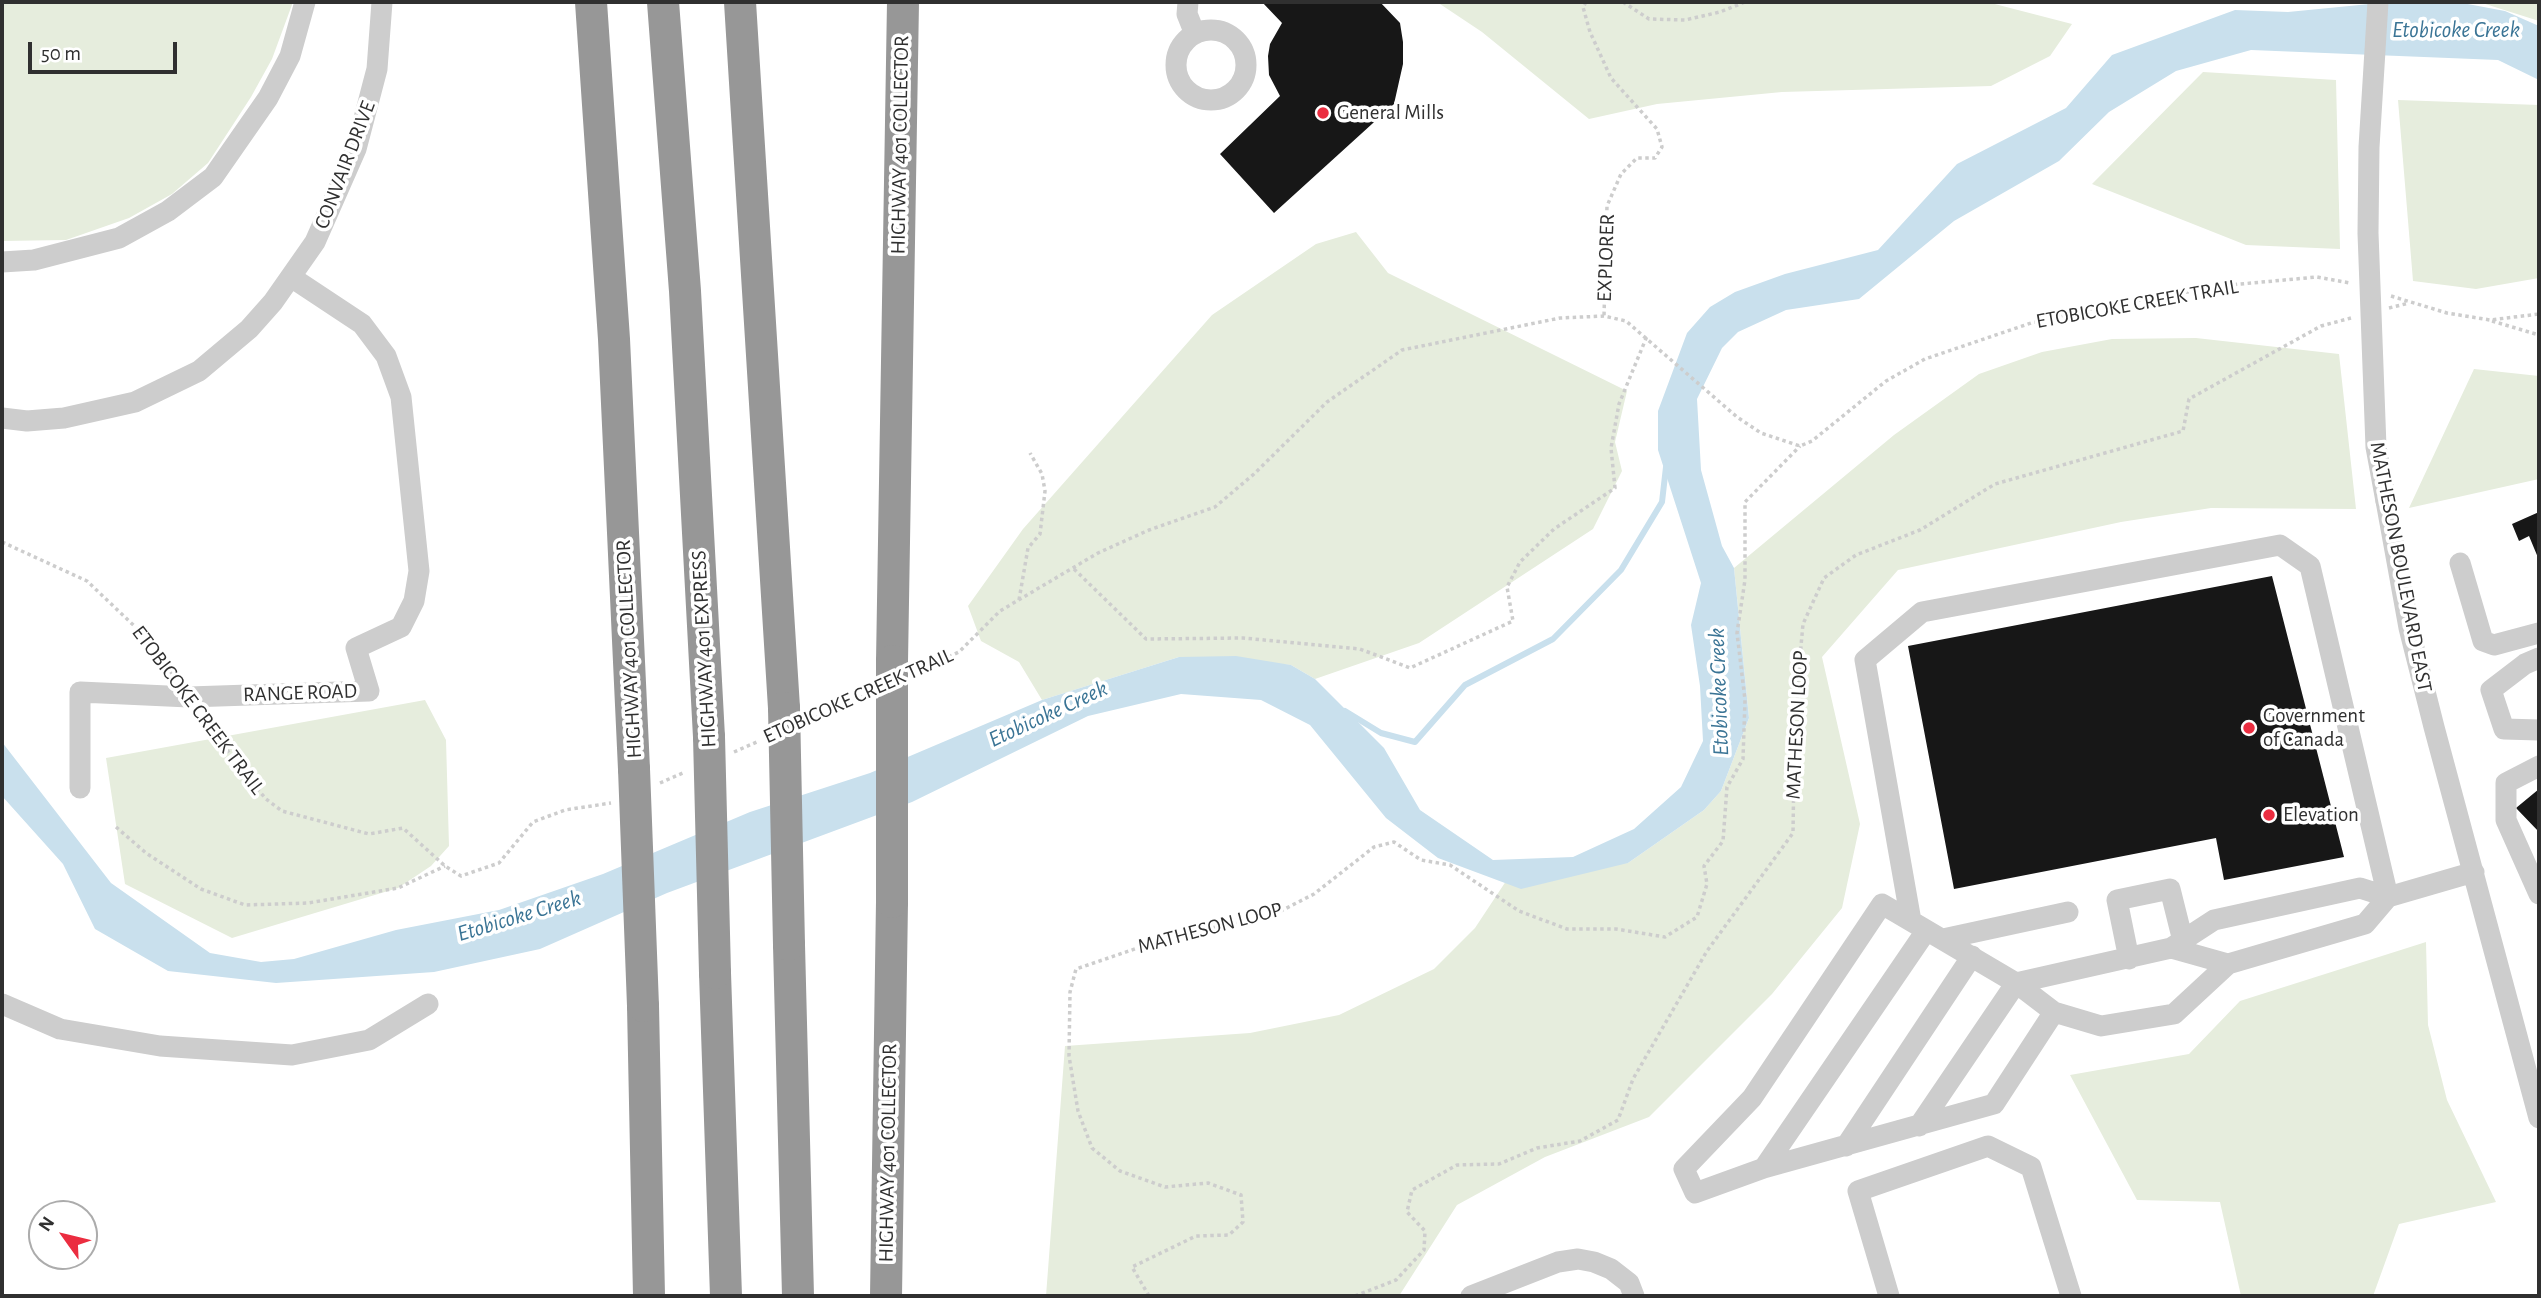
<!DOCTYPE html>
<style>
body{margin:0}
#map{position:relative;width:2541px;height:1298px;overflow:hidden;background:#fff;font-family:"Alegreya Sans",sans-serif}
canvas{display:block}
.frame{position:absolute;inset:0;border:4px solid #303030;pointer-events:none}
.north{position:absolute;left:28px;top:1200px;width:70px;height:70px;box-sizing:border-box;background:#fff;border:2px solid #acacac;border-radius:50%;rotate:304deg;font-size:19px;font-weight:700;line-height:28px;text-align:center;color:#303030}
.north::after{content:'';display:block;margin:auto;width:24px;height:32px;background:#eb2d40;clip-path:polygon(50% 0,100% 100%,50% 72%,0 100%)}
.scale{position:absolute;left:28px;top:42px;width:149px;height:32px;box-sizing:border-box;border:4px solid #303030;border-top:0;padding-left:9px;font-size:21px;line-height:24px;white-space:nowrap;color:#303030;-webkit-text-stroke:5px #fff;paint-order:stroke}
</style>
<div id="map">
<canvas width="2541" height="1298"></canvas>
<div class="frame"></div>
<div class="north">N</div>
<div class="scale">50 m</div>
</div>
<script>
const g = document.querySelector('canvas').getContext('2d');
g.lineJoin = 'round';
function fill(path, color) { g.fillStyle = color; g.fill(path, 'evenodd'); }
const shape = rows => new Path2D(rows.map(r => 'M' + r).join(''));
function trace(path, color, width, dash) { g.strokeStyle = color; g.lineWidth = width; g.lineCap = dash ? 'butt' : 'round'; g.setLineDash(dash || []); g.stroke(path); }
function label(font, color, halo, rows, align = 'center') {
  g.font = font + ' "Alegreya Sans",sans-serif'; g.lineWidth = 7; g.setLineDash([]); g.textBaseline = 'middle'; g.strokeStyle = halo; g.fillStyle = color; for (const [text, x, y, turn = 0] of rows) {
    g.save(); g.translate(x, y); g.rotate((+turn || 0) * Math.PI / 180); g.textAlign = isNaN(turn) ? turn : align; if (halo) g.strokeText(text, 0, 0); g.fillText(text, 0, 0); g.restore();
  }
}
fill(shape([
 [2,2,293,2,272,59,251,97,208,163,172,194,129,218,66,240,2,241],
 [1437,2,1987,2,2072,24,2050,56,1991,86,1782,92,1657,104,1589,119,1482,32],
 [2479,2,2539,2,2539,21],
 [2203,72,2336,80,2340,249,2246,245,2092,184],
 [2398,100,2539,105,2539,278,2476,289,2413,281],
 [1356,232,1388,273,1627,391,1615,442,1622,471,1593,529,1419,643,1315,679,1291,665,1179,657,1042,700,1019,662,981,641,968,606,1023,529,1212,315,1316,244],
 [2196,338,2339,354,2356,509,2211,508,2121,522,1898,570,1822,657,1860,824,1842,908,1772,994,1649,1117,1545,1157,1457,1205,1399,1296,1046,1296,1065,1046,1250,1033,1339,1015,1434,969,1475,928,1514,869,1628,863,1704,810,1721,791,1749,718,1734,568,1894,435,1979,374,2042,352,2112,339],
 [2474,369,2539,376,2539,479,2409,508],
 [425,700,446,740,449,846,431,866,398,888,232,938,125,884,106,758],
 [2426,942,2428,1025,2447,1100,2496,1202,2399,1224,2373,1296,2241,1296,2220,1202,2137,1200,2070,1075,2189,1054,2240,1001]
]), '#e6eddd');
fill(shape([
 [2390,2,2457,2,2505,11,2539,26,2539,80,2498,60,2251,50,2176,71,2109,112,2059,161,1954,221,1859,299,1786,310,1738,332,1722,348,1697,399,1701,470,1722,546,1734,568,1749,718,1721,791,1704,810,1628,863,1521,889,1438,858,1386,818,1310,725,1261,700,1181,694,1088,716,912,802,667,893,540,949,434,972,276,983,168,971,95,929,63,864,2,796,2,742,111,883,210,953,261,962,294,959,396,930,499,910,603,874,750,812,870,773,1042,700,1179,657,1236,656,1291,665,1315,679,1384,748,1420,810,1493,860,1573,857,1634,829,1681,787,1703,741,1700,686,1691,625,1701,583,1658,450,1658,411,1687,333,1710,307,1735,292,1785,274,1878,250,1957,164,2066,108,2112,55,2235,10,2288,12]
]), '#c9e0ed');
trace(shape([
 [1345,711,1381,733,1415,742,1465,685,1553,639,1621,570,1662,502,1666,467]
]), '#c9e0ed', 6);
fill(shape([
 [1262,2,1380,2,1400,23,1403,42,1403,64,1394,104,1274,213,1220,154,1280,96,1269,75,1268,56,1270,44,1282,23],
 [2539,512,2539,560,2529,536,2519,541,2512,524],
 [2272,576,2344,857,2224,880,2216,838,1954,889,1908,646],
 [2539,789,2539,832,2516,808]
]), '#171717');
trace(shape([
 [1586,2,1583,7,1590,32,1611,78,1657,129,1662,147,1655,158,1637,158,1621,174,1607,206,1604,316],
 [1623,2,1649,19,1685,20,1720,12,1745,2],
 [1902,2,1921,2],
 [2391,296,2447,313,2490,320,2539,314],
 [2389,308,2409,303],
 [2492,321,2539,335],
 [2,542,87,581,148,639,173,675],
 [1074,569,1146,639,1243,638,1360,649,1410,668,1513,621,1507,587,1520,562,1554,529,1615,488,1611,448,1619,404,1647,336],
 [1019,600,1028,548,1040,534,1045,491,1042,474,1030,453],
 [917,672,959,652,1000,611,1098,553,1149,530,1215,507,1254,474,1327,402,1402,350,1560,318,1604,316,1626,321,1737,417,1761,433,1800,446,1812,441,1886,381,1925,359,2031,323,2103,306,2230,285,2317,277,2350,283],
 [202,716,244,773,266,799,282,811,369,834,403,828,445,866,461,876,499,863,533,822,565,810,611,803],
 [809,721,869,694],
 [734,752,759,741],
 [660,783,685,772],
 [116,827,146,853,201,889,245,905,308,903,398,888,445,866],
 [1149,1296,1132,1267,1196,1236,1229,1235,1243,1222,1241,1195,1208,1183,1165,1187,1120,1171,1092,1148,1078,1111,1069,1056,1070,992,1076,969,1170,937,1275,914,1314,894,1374,847,1394,842,1421,860,1450,865,1519,911,1567,929,1616,929,1665,937,1697,917,1707,884,1704,866,1723,841,1727,787,1743,759,1745,700,1737,633,1745,580,1745,502,1800,446],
 [1355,1296,1396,1280,1424,1250,1425,1231,1407,1212,1412,1190,1457,1165,1499,1164,1537,1148,1580,1141,1618,1120,1633,1079,1707,951,1793,833,1794,768,1800,734,1797,690,1803,624,1824,578,1856,555,1920,530,1995,484,2183,431,2189,399,2321,326,2351,318]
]), '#cdcdcd', 3.5, [3.5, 3.5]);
trace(shape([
 [1188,2,1187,14,1195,34],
 '1176 65a35 35 0 1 1 70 0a35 35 0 1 1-70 0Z',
 [2,262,34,260,119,238,168,211,213,177,268,98,290,56,305,2],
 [2,418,27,421,64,418,135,402,199,371,249,329,273,302,315,242,356,149,377,69,382,2],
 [2386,501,2409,628,2434,727,2539,1118],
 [2460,563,2483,641,2494,645,2539,633],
 [2539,658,2525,664,2491,690,2504,729,2539,730],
 [2539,766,2506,783,2506,820,2539,894],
 [80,788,80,692,189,697,369,691,356,648,401,627,414,601,419,571,401,397,386,356,362,324,291,277],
 [1911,921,1865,660,1922,612,2280,545,2310,566,2388,897],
 [1943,939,2068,912],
 [2171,948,2228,964,2365,924,2388,897],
 [2129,959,2117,900,2170,889,2183,941],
 [2016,983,2054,1012,1994,1104,1764,1168,1695,1193,1684,1169,1752,1098,1882,904,2016,983,2171,948,2214,920,2360,888,2388,897,2474,872],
 [2,1004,60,1029,160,1046,292,1055,369,1040,428,1004],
 [2054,1012,2101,1026,2174,1014,2228,964],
 [1919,1126,2016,983],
 [1846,1146,1972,956],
 [1764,1168,1926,931],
 [1471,1296,1558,1262,1578,1259,1594,1262,1611,1269,1629,1283,1634,1296],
 [1889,1296,1858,1191,1988,1146,2031,1167,2071,1296]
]), '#cdcdcd', 21);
trace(shape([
 [591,2,614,339,634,769],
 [663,2,685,291,709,737],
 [740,2,784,708],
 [892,661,903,2],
 [789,945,798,1296],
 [715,973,726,1296],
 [643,1006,649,1296],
 [886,1296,892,902]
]), '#979797', 32);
trace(shape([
 [2378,2,2369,147,2368,233,2376,447,2386,501]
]), '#cdcdcd', 21);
trace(shape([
 [892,661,892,902],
 [784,708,789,945],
 [709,737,715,973],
 [634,769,643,1006]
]), '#979797', 32);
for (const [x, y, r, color] of [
 [1323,113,7,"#eb2d40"],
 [2249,728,7,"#eb2d40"],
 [2269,815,7,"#eb2d40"]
]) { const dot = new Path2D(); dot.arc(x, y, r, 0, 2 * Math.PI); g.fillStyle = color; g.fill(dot); trace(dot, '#fff', 2.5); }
label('21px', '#303030', '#fff', [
 ["General Mills",1337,113],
 ["Government",2263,716],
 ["of Canada",2263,740],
 ["Elevation",2283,815]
], 'left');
label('21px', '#303030', '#fff', [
 ["HIGHWAY 401 COLLECTOR",900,145,-89],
 ["CONVAIR DRIVE",345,165,-69],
 ["EXPLORER",1606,258,-88],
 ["ETOBICOKE CREEK TRAIL",2137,304,-10],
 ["MATHESON BOULEVARD EAST",2401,567,79],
 ["HIGHWAY 401 COLLECTOR",629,649,-93],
 ["HIGHWAY 401 EXPRESS",704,649,-93],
 ["RANGE ROAD",300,693,-2],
 ["ETOBICOKE CREEK TRAIL",858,696,-24],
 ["ETOBICOKE CREEK TRAIL",198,710,53],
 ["MATHESON LOOP",1797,725,-87],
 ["MATHESON LOOP",1210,928,-15],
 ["HIGHWAY 401 COLLECTOR",888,1153,-89]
]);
label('italic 23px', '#3a7495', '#fff', [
 ["Etobicoke Creek",2456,30],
 ["Etobicoke Creek",1719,692,-92],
 ["Etobicoke Creek",1048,714,-25],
 ["Etobicoke Creek",519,916,-17]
]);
</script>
